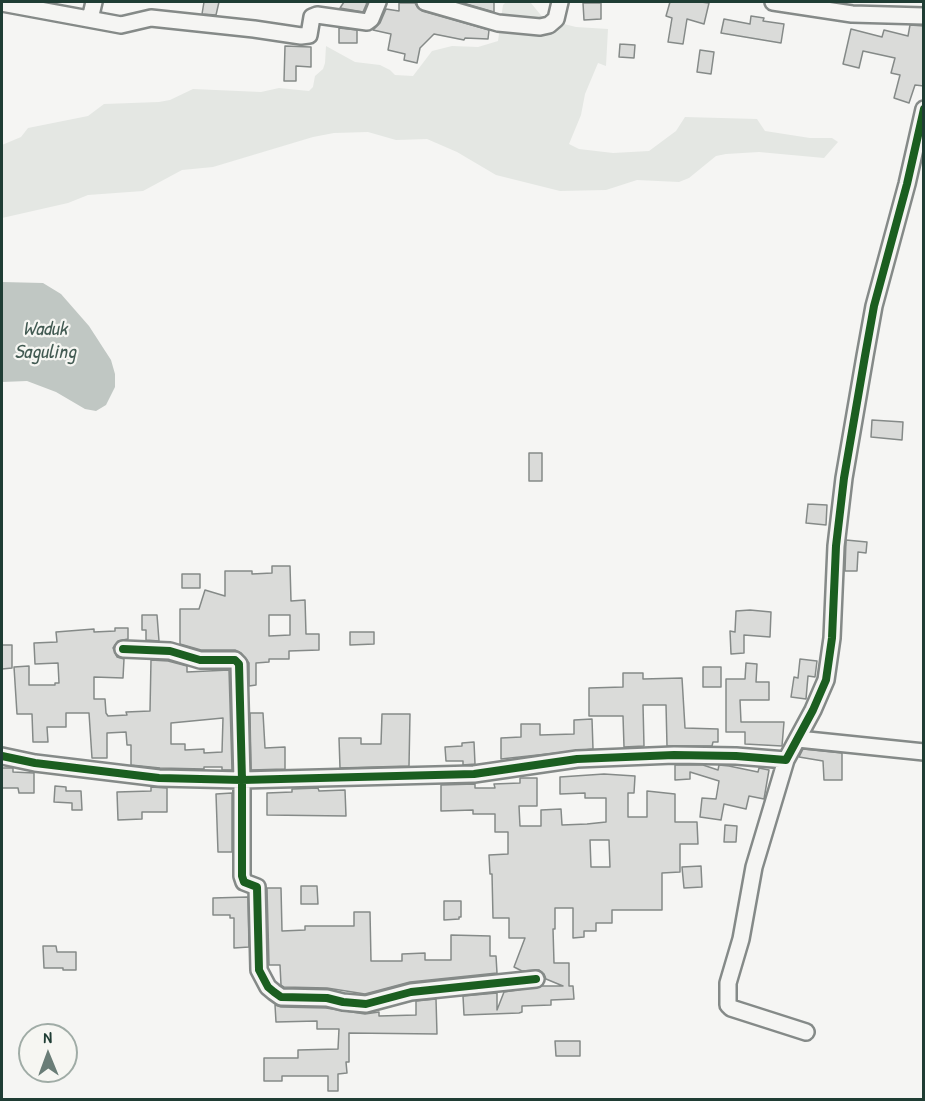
<!DOCTYPE html>
<style>
body{margin:0}
#map{position:relative;width:925px;height:1101px;overflow:hidden;background:#f5f5f3;font-family:"Patrick Hand",sans-serif}
canvas{display:block}
.frame{position:absolute;inset:0;border:3px solid #1f3d34;pointer-events:none}
.north{position:absolute;left:18px;top:1023px;width:60px;height:60px;box-sizing:border-box;background:#f6f6f2;border:2px solid #a0aca6;border-radius:50%;rotate:359deg;font-size:16px;font-weight:700;line-height:24px;text-align:center;color:#1f3d34}
.north::after{content:'';display:block;margin:auto;width:21px;height:27px;background:#6a7d77;clip-path:polygon(50% 0,100% 100%,50% 72%,0 100%)}
</style>
<div id="map">
<canvas width="925" height="1101"></canvas>
<div class="frame"></div>
<div class="north">N</div>
</div>
<script>
const g = document.querySelector('canvas').getContext('2d');
g.lineJoin = 'round';
function fill(path, color) { g.fillStyle = color; g.fill(path, 'evenodd'); }
const shape = rows => new Path2D(rows.map(r => 'M' + r).join(''));
function trace(path, color, width, dash) { g.strokeStyle = color; g.lineWidth = width; g.lineCap = dash ? 'butt' : 'round'; g.setLineDash(dash || []); g.stroke(path); }
function label(font, color, halo, rows, align = 'center') {
  g.font = font + ' "Patrick Hand",sans-serif'; g.lineWidth = 4.5; g.setLineDash([]); g.textBaseline = 'middle'; g.strokeStyle = halo; g.fillStyle = color; for (const [text, x, y, turn = 0] of rows) {
    g.save(); g.translate(x, y); g.rotate((+turn || 0) * Math.PI / 180); g.textAlign = isNaN(turn) ? turn : align; if (halo) g.strokeText(text, 0, 0); g.fillText(text, 0, 0); g.restore();
  }
}
fill(shape([
 [506,2,531,3,544,19,576,27,608,29,606,66,598,63,585,94,581,115,569,144,579,149,613,153,649,151,676,131,685,117,757,119,765,131,810,138,832,138,838,142,824,158,759,152,726,154,716,156,689,178,679,182,637,180,606,190,560,191,496,175,457,152,427,139,396,140,368,132,334,133,313,137,213,167,182,170,143,191,88,195,68,203,2,218,2,145,21,137,28,128,88,116,104,104,159,102,170,100,193,89,261,92,279,88,309,91,313,87,315,76,323,69,325,63,326,46,355,62,380,65,390,70,395,75,413,76,432,51,452,46,478,47,498,41,503,5]
]), '#e4e7e3');
fill(shape([
 [2,282,43,283,61,294,89,326,111,360,115,374,115,387,106,405,96,411,85,409,56,392,27,381,2,382]
]), '#c0c7c3');
const building = shape([
 [204,2,219,2,216,15,202,14,204,2],
 [344,2,367,2,366,5,363,12,340,8,344,2],
 [463,2,494,2,494,12,463,3,463,2],
 [670,2,701,2,709,3,704,24,687,19,683,44,668,42,672,18,666,16,670,2],
 [399,3,415,3,418,8,422,11,489,30,488,39,465,38,464,40,434,34,420,48,417,63,404,60,405,54,388,50,391,34,373,30,380,23,386,9,399,11,399,3],
 [583,3,601,3,601,19,584,20,583,3],
 [751,16,764,18,763,21,784,24,781,43,721,33,724,19,750,24,751,16],
 [910,25,924,26,924,86,915,85,909,103,894,98,900,75,891,73,895,58,863,51,859,68,843,64,851,29,882,37,884,30,908,36,910,25],
 [339,28,357,30,357,43,339,43,339,28],
 [620,44,635,45,634,58,619,57,620,44],
 [285,46,311,47,311,67,296,66,296,81,284,81,285,46],
 [700,50,714,52,711,74,697,72,700,50],
 [872,420,903,422,902,440,871,437,872,420],
 [529,453,542,453,542,481,529,481,529,453],
 [808,504,827,505,826,525,806,523,808,504],
 [846,540,867,542,866,553,858,552,857,571,845,571,846,540],
 [272,566,290,566,291,601,305,600,306,634,319,634,319,650,289,651,289,659,269,659,269,662,256,663,256,685,249,686,249,663,241,653,235,650,201,650,180,644,180,609,199,609,205,590,225,596,225,571,252,571,252,574,272,573,272,566],
 [269,615,290,615,290,635,269,636,269,615],
 [182,574,200,574,200,588,182,588,182,574],
 [750,610,771,612,770,637,744,635,744,653,731,654,730,631,735,632,736,611,750,610],
 [142,615,157,615,159,641,146,640,146,630,142,630,142,615],
 [115,628,128,628,128,639,118,641,113,648,117,657,124,659,123,678,94,677,94,699,105,699,106,713,108,716,127,715,126,712,150,711,151,660,168,661,187,666,187,672,229,670,232,770,222,770,222,767,204,767,204,769,160,768,131,765,131,745,127,745,126,732,107,733,107,758,92,758,89,713,66,713,66,727,47,727,48,742,33,742,32,714,17,714,14,667,29,666,29,685,55,685,55,683,59,683,58,663,35,664,34,643,57,642,56,632,94,629,94,632,115,631,115,628],
 [223,718,222,752,204,753,204,749,185,750,185,744,171,744,171,723,223,718],
 [350,632,374,632,374,644,350,645,350,632],
 [2,645,12,645,12,668,2,669,2,645],
 [800,659,817,661,815,677,808,676,806,699,791,697,794,677,798,678,800,659],
 [746,663,757,664,756,682,769,682,769,700,740,700,741,722,784,722,782,746,745,744,745,732,726,732,726,679,745,679,746,663],
 [703,667,721,667,721,687,703,687,703,667],
 [623,673,643,673,643,679,682,678,685,728,718,729,718,742,713,742,712,746,667,746,666,705,643,705,644,746,624,747,623,716,589,716,589,688,623,687,623,673],
 [250,713,263,713,265,748,285,747,285,769,251,770,250,713],
 [382,714,410,714,409,766,340,768,339,738,361,738,361,744,381,744,382,714],
 [592,719,593,749,501,759,501,738,521,737,521,724,540,724,540,735,574,734,574,720,592,719],
 [474,742,475,764,463,765,463,761,446,761,445,747,462,746,462,743,474,742],
 [803,749,842,753,842,780,824,780,823,761,799,757,803,749],
 [675,765,703,765,718,770,719,765,729,766,758,772,759,768,769,770,764,799,749,796,746,809,724,804,721,820,700,817,702,798,716,799,719,781,690,772,690,779,675,780,675,765],
 [2,768,13,768,13,772,34,773,34,793,19,793,18,788,2,788,2,768],
 [604,774,635,776,634,793,628,793,628,817,647,817,647,791,675,794,675,822,697,822,698,844,680,844,680,872,662,873,662,910,612,910,612,923,596,923,596,931,584,931,584,937,573,938,573,908,555,908,555,929,553,929,554,963,569,963,569,986,573,986,574,999,551,1000,551,1005,522,1006,522,1012,519,1013,464,1015,463,996,497,993,497,1010,504,992,542,986,563,986,546,979,544,974,539,970,522,971,514,967,525,938,509,938,509,918,493,918,492,874,490,874,489,855,508,854,508,832,495,832,495,814,473,814,473,810,441,811,441,785,475,784,475,788,495,788,494,784,520,783,520,778,537,778,537,806,519,806,520,826,541,826,541,810,561,809,562,825,587,824,606,822,606,798,585,798,585,793,560,794,560,777,604,774],
 [590,840,609,840,610,867,591,867,590,840],
 [55,786,66,787,66,791,81,791,82,810,72,810,72,803,54,802,55,786],
 [151,787,167,788,167,812,142,812,142,819,118,820,117,792,151,791,151,787],
 [318,788,319,791,345,790,346,816,267,815,267,793,292,792,292,789,318,788],
 [232,793,232,852,218,852,216,794,232,793],
 [725,825,737,826,736,842,724,842,725,825],
 [701,866,702,887,684,888,682,867,701,866],
 [301,886,317,886,318,904,301,904,301,886],
 [267,888,281,888,282,931,305,930,305,926,354,926,354,912,370,912,371,961,402,961,402,954,425,953,425,960,451,960,451,935,490,936,490,956,496,956,497,973,410,982,365,994,327,988,284,987,281,985,280,965,269,965,267,888],
 [248,897,249,947,234,948,234,918,230,918,230,915,213,915,213,898,248,897],
 [444,901,461,901,461,917,459,917,459,919,444,920,444,901],
 [43,946,56,946,57,952,76,952,76,970,63,970,63,968,44,968,43,946],
 [436,999,437,1034,349,1033,349,1062,346,1062,347,1073,338,1074,338,1091,328,1091,328,1076,282,1076,282,1081,264,1081,264,1058,298,1058,298,1050,338,1049,339,1029,317,1029,317,1021,276,1022,275,1005,281,1007,326,1008,365,1014,379,1012,379,1016,416,1015,416,1001,436,999],
 [555,1041,580,1041,580,1056,556,1056,555,1041]
]);
fill(building, '#dadbd9');
trace(building, '#858a88', 1.5);
const minor = shape([
 [425,2,498,23,540,27,549,25,556,19,560,2],
 [773,2,852,14,924,16],
 [2,3,121,25,151,18,254,29,301,36,309,35,312,17,317,15,367,22,371,19,378,2],
 [90,19,94,2],
 [123,649,170,651,200,660,235,660,239,664,242,780,242,876,244,882,257,887,259,970,268,987,274,992,281,997,327,998,343,1002,366,1004,411,992,536,979],
 [798,739,924,752],
 [2,756,35,763,159,778,242,780,474,774,577,759,674,755,736,756,786,760,813,710,826,680,832,638,836,546,844,478,865,356,874,306,907,184,924,109],
 [786,760,754,867,741,939,728,983,728,1005,731,1008,806,1032]
]);
trace(minor, '#858a88', 20);
trace(minor, '#f5f5f3', 15);
trace(shape([
 [123,649,170,651,200,660,235,660,239,664,242,780,242,876,244,882,257,887,259,970,268,987,274,992,281,997,327,998,343,1002,366,1004,411,992,536,979],
 [2,756,35,763,159,778,242,780,474,774,577,759,674,755,736,756,786,760,813,710,826,680,832,638,836,546,844,478,865,356,874,306,907,184,924,109]
]), '#1b5e20', 8);
label('italic 20px', '#425a52', '#f6f6f2', [
 ["Waduk",45,330],
 ["Saguling",45,353]
]);
</script>
